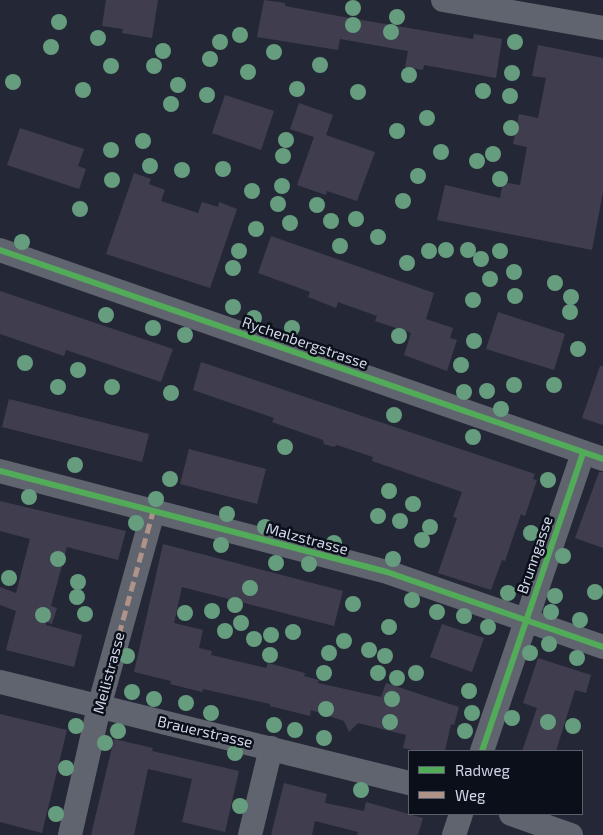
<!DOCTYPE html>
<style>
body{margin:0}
#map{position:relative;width:603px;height:835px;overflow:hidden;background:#242836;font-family:"Exo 2",sans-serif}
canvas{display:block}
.legend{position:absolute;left:408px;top:750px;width:175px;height:65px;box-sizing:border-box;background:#0b0f1a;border:1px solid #5a5f6c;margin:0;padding:6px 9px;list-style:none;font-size:15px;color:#d0d7e8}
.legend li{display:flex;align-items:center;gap:10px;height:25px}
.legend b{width:25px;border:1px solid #5a5f6c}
</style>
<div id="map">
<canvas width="603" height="835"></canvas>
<ul class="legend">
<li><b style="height:6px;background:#51ab58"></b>Radweg</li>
<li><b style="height:6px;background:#af9288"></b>Weg</li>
</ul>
</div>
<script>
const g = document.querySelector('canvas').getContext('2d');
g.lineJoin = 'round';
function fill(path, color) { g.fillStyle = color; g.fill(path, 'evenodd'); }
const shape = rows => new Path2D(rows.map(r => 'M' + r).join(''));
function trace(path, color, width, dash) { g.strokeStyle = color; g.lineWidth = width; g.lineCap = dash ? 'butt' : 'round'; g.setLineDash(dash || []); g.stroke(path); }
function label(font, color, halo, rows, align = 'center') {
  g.font = font + ' "Exo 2",sans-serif'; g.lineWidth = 5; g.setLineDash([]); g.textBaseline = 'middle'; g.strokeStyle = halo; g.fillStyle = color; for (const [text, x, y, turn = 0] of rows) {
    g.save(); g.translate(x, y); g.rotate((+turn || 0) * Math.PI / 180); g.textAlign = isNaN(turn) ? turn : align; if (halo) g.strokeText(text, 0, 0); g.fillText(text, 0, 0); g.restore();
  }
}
fill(shape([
 [106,0,158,0,152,38,122,33,123,29,102,26],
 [264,0,285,3,285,6,344,17,473,39,474,34,502,39,496,78,424,65,423,70,405,67,408,51,340,39,338,50,257,37],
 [538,45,603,58,603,192,592,250,437,220,445,185,500,198,503,182,520,185,527,147,513,144,519,114,538,118,546,78,532,76],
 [225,95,274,111,261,150,212,133],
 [299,103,333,115,326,135,375,152,357,201,327,191,326,195,297,185,314,137,290,129],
 [20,128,84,149,78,166,86,169,79,189,7,165],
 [134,173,151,179,149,184,165,190,161,201,198,213,202,202,218,207,219,202,237,209,210,288,106,254],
 [271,236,434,293,426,319,453,328,450,338,457,340,447,371,404,355,411,333,375,321,377,316,338,302,336,308,308,297,310,292,258,273],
 [0,291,173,349,161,382,66,350,64,356,0,334],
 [498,312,565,334,554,370,486,349],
 [201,362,535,474,533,479,537,480,525,516,521,514,505,561,502,560,491,590,438,573,457,518,453,517,462,492,372,461,373,457,337,445,334,447,324,444,323,440,272,422,274,418,193,390],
 [600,366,603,366,603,425,582,418],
 [9,399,149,434,142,462,2,427],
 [189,449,266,469,257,504,180,484],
 [599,472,603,472,603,548,575,538],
 [0,501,126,531,118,560,67,547,51,606,57,608,52,624,46,622,46,625,82,635,74,667,6,650,16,611,0,605,0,587,16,593,30,539,0,531],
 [163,544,343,591,334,626,182,587,174,623,203,630,199,648,212,651,211,655,266,668,268,663,305,673,304,676,319,680,318,683,381,697,386,683,459,707,454,725,451,724,445,751,418,751,403,748,406,735,358,723,349,732,344,721,311,710,310,716,270,706,270,704,203,689,202,692,170,684,171,681,134,672],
 [442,624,484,638,472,672,430,657],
 [538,658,591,675,586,693,575,690,556,751,522,751,537,708,523,703],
 [0,714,67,730,42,833,0,822],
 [114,739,153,748,152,751,239,771,225,832,182,822,192,779,148,769,134,835,91,835],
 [284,783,327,794,325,803,364,811,366,802,423,818,418,835,357,835,358,832,315,821,312,835,271,835]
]), '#403d4f');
trace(shape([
 [443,0,603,28],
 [0,250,603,459],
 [0,471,387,572,603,647],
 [0,682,409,783],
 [482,751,583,453],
 [511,814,571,835],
 [70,835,99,707,153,512],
 [250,835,271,748],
 [454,835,461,814]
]), '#60646f', 24);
trace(shape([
 [99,707,153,512]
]), '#af9288', 5, [10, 5]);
trace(shape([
 [0,250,603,459],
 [0,471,387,572,603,647],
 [482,751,583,453]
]), '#51ab58', 6);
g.fillStyle = '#669d7f';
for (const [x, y] of [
 [353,8],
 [397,17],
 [59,22],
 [353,25],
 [391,32],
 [240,35],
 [98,38],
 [220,42],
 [515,42],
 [51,47],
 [163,51],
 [274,52],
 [210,59],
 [320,65],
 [111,66],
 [154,66],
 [248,72],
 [512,73],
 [409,75],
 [13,82],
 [178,85],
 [297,89],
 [83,90],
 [483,91],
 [358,92],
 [207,95],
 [510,96],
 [171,104],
 [427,118],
 [511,128],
 [397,131],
 [286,140],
 [143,141],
 [111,150],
 [441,152],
 [493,154],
 [283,156],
 [477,161],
 [150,166],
 [223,169],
 [182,170],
 [418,176],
 [500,179],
 [112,180],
 [282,186],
 [252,191],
 [403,201],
 [278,204],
 [317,205],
 [80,209],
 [356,219],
 [331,221],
 [290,223],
 [256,229],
 [378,237],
 [22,242],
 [340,246],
 [446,250],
 [468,250],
 [239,251],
 [429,251],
 [500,251],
 [481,259],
 [407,263],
 [233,268],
 [514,272],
 [490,279],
 [555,283],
 [515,296],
 [571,297],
 [473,300],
 [233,307],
 [570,312],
 [106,315],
 [254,318],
 [153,328],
 [292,328],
 [185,335],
 [399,336],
 [474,341],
 [578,349],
 [25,363],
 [461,365],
 [78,370],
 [514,385],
 [554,385],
 [58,387],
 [112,387],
 [487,391],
 [464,392],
 [171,393],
 [501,409],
 [394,415],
 [473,437],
 [285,447],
 [75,465],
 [170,479],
 [548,480],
 [389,491],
 [29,497],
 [156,499],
 [413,504],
 [227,514],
 [378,516],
 [400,521],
 [136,523],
 [265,527],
 [430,527],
 [531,533],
 [422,540],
 [334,543],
 [221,545],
 [563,556],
 [58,559],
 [393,559],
 [276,563],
 [309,564],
 [9,578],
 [78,582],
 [250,588],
 [595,592],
 [508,593],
 [555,596],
 [77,597],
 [412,600],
 [353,604],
 [235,605],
 [212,611],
 [437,612],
 [551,612],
 [185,613],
 [85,614],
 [43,615],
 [464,616],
 [580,620],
 [241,623],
 [389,627],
 [488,627],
 [225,631],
 [293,632],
 [271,635],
 [254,639],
 [344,641],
 [549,644],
 [369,650],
 [329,653],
 [530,653],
 [270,655],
 [127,656],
 [385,656],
 [577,658],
 [324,673],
 [378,673],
 [416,673],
 [397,678],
 [469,691],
 [132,692],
 [154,699],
 [392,699],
 [186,703],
 [326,709],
 [211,713],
 [472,713],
 [512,718],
 [390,722],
 [548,722],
 [274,725],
 [76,726],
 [573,726],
 [295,730],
 [118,731],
 [465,731],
 [324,738],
 [105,743],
 [235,753],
 [66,768],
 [361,790],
 [240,806],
 [56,814]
]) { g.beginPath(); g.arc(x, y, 8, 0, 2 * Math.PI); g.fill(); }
label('15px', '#d0d7e8', '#0b0f1a', [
 ["Rychenbergstrasse",305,343,19],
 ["Malzstrasse",307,539,15],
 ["Brunngasse",535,555,-71],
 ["Meilistrasse",109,673,-75],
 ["Brauerstrasse",205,732,13]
]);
</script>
